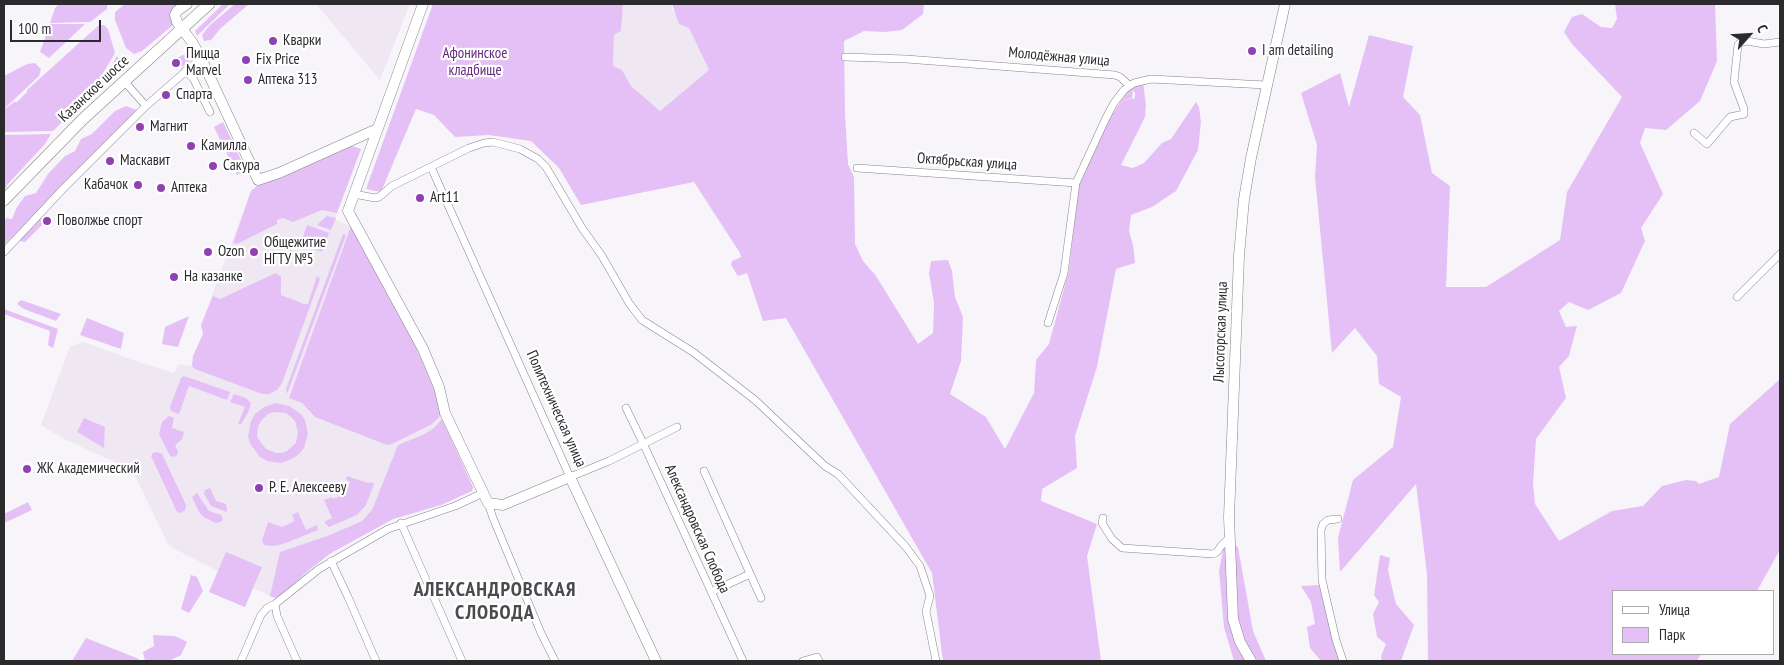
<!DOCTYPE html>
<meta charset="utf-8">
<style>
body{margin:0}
#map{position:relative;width:1784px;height:665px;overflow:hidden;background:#f8f5fa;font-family:"PT Sans Narrow",sans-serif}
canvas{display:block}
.frame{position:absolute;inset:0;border:5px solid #2b2a2c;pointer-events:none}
.legend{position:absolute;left:1612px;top:590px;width:162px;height:65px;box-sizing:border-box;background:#fff;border:1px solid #aaaaab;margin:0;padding:6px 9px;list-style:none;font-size:15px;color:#2b2a2c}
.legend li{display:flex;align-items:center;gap:10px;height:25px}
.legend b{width:25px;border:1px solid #aaaaab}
.north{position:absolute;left:1724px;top:10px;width:50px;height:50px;-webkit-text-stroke:4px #fff;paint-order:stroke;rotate:64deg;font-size:14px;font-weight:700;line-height:20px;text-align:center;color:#2b2a2c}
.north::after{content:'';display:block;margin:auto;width:18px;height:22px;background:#2b2a2c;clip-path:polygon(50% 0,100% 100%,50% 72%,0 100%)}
.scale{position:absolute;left:10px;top:20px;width:91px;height:22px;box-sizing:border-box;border:2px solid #2b2a2c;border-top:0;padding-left:6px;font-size:15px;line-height:18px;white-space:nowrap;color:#2b2a2c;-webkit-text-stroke:4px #fff;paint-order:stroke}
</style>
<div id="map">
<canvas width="1784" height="665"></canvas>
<div class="frame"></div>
<ul class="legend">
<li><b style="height:6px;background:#fff"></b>Улица</li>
<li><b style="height:14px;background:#e4c0f6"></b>Парк</li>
</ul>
<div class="north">С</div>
<div class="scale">100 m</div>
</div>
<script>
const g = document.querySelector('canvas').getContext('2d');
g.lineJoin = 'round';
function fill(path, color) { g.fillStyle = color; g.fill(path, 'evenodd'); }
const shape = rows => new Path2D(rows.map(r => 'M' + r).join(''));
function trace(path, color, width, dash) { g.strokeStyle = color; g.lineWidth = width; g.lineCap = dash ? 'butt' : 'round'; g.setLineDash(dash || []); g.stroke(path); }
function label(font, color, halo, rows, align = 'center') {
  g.font = font + ' "PT Sans Narrow",sans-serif'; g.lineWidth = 4.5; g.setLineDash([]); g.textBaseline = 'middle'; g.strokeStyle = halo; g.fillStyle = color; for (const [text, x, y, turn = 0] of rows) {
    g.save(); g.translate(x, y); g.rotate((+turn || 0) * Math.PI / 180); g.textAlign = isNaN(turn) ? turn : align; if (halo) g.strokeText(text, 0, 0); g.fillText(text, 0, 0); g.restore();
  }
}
fill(shape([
 [316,4,410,4,380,80],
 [623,4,672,4,672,9,689,28,709,70,660,111,631,86,622,70,613,66,614,35,621,31],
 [352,146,361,149,343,193,335,220,351,226,424,363,439,406,441,417,473,487,472,491,441,505,394,519,331,553,275,598,253,588,245,607,209,592,218,571,169,546,132,470,64,439,41,425,70,346,84,342,130,359,174,373,178,364,192,366,193,356,203,334,201,325,251,191,257,186,326,156]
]), '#efe8f3');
fill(shape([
 [59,4,107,4,107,9,90,22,50,23,55,8],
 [125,4,180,4,171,16,173,25,142,51,134,54,126,48,115,20,115,12],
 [223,4,230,4,197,36,195,31],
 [235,4,249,4,221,28,211,40,204,41,202,35,209,26],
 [433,4,623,4,621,31,614,35,613,66,622,70,631,86,660,111,709,70,689,28,679,24,672,4,924,4,923,14,902,30,885,32,864,31,844,41,845,113,848,164,854,177,855,244,863,261,876,276,918,344,933,333,934,303,929,273,931,261,948,260,952,271,955,297,963,317,961,361,950,394,986,417,1005,449,1034,393,1036,360,1049,344,1069,270,1079,183,1108,121,1121,101,1135,98,1135,93,1133,90,1132,98,1121,101,1132,86,1143,82,1146,105,1145,117,1121,165,1133,168,1144,163,1162,143,1171,139,1196,102,1199,107,1201,122,1198,150,1176,191,1152,207,1131,215,1129,231,1133,245,1135,263,1116,269,1097,367,1075,436,1077,468,1042,489,1041,501,1097,524,1087,556,1101,661,943,661,932,573,786,318,763,321,747,273,738,276,731,265,732,261,741,257,740,253,694,182,581,205,559,168,531,141,489,135,455,137,434,115,416,109,381,192,366,189],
 [1615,4,1715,4,1717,61,1700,101,1666,130,1645,128,1640,143,1663,194,1641,228,1645,241,1621,293,1588,310,1569,302,1559,311,1566,327,1577,326,1569,356,1559,367,1566,398,1536,439,1533,483,1535,504,1559,541,1612,511,1643,506,1662,486,1686,480,1696,481,1699,484,1719,477,1730,424,1780,379,1780,550,1757,591,1613,591,1613,654,1701,654,1697,661,1428,661,1427,574,1416,484,1340,572,1338,538,1353,480,1393,447,1401,397,1379,384,1377,356,1355,328,1332,353,1315,177,1317,145,1301,93,1340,73,1349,107,1369,35,1413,46,1403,97,1420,115,1432,173,1450,186,1446,287,1486,287,1560,240,1567,192,1622,97,1572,44,1564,32,1572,17,1582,14,1601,27,1612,28,1617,19],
 [50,24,85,24,49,58,40,52],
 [99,25,104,25,108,29,115,53,92,92,53,131,4,132,4,113,5,109,14,102,17,102,27,92,27,90],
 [185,54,189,55,191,58,189,62,184,66,176,67,173,64,173,60],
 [117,56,122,64,122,68,98,89],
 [35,63,41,69,39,76,4,109,4,76,27,64],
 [126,106,142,112,33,219,42,218,44,223,25,242,20,241,18,235,11,238,4,245,4,223,6,218,12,219,17,207,25,196,36,193,48,174,65,156,75,151,81,139,92,134,115,111],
 [223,122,246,170,237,175,214,127],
 [51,134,45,144,6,186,7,187,4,190,4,135],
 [352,146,361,149,337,213,322,210,293,222,283,218,277,220,277,224,237,244,233,243,251,191,257,186,345,147],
 [327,216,336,218,331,230,317,225],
 [307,225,329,233,322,252,314,249,316,241,303,237],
 [351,226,408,329,439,401,441,415,432,424,392,444,387,445,315,417,302,403,289,398],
 [343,234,346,235,287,394,286,389],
 [285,248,307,256,305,261,284,252],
 [276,273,281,277,281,295,304,304,308,304,317,276,320,279,282,383,277,390,269,394,262,394,195,369,192,366,193,356,203,334,201,325,213,296,220,299],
 [21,300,61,314,56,321,24,309,17,304],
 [4,309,58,329,53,348,48,345,50,331,4,314],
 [189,316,178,347,162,344,165,327],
 [87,318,124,333,121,349,80,335],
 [184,376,230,392,227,400,189,386,179,414,171,411,170,407,181,378],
 [234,394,246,398,251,403,248,413,241,424,238,424,245,407,230,402],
 [276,403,289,406,301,414,305,420,308,434,304,448,300,453,294,458,281,463,267,461,260,457,251,445,248,437,251,421,255,414,264,407],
 [274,412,286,413,291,417,295,421,298,432,296,443,287,451,282,453,276,453,266,449,257,437,258,427,261,421,268,414],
 [169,416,174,418,172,428,184,432,182,439,175,445,178,452,177,455,174,457,170,456,159,434,162,422],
 [84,418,105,427,104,448,77,432],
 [442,419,473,487,472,491,441,505,393,519,331,553,309,570,281,596,275,598,270,596,280,552,330,535,362,521,372,510,398,445,423,435,434,428],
 [157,452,162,454,186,505,185,510,180,513,177,512,151,456,153,453],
 [347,476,368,483,370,482,374,484,366,505,357,515,329,527,324,522,332,518,324,500,332,497,333,499,345,494,350,482,346,480],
 [210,488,216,501,226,504,227,512,211,506,204,494,205,490],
 [197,493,209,511,221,515,223,519,221,522,216,523,205,518,199,512,192,497],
 [28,502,32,510,4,523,4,514],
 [298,512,306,530,317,525,318,530,286,543,274,546,264,545,262,541,268,522,282,527,295,521,292,515],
 [1232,543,1238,547,1253,631,1266,661,1256,661,1244,641,1236,618],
 [1224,545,1227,548,1233,630,1248,661,1234,661,1224,627,1219,571],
 [226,552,262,567,245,607,209,592],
 [1380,555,1390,558,1388,570,1396,604,1414,625,1401,661,1382,661,1381,656,1386,644,1377,637,1373,614,1379,602,1374,595],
 [191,575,197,577,203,591,189,613,181,609],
 [1319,585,1335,644,1341,661,1321,661,1310,648,1307,627,1315,624,1311,602,1301,586],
 [153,635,175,636,187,642,181,655,169,661,145,661,143,652,154,646],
 [86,638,139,659,138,661,72,661]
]), '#e4c0f6');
const street = shape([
 [845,57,906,59,1115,75,1120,77,1129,85],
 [185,71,193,78,210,112],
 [124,81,146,106],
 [1694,133,1707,144,1730,117,1744,114,1744,109,1734,82,1738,45,1741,42,1747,41,1764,44,1780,42],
 [431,167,570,477,609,461,677,427],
 [857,168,1076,183],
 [354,194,375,198,379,197,392,186,469,148,484,143,493,142,520,149,538,159,546,167,582,228,602,256,629,303,642,320,693,352,755,400,825,466,838,474,906,547,920,566,930,596,926,611,936,661],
 [4,252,62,190,146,106,201,58],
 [1737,297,1780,254],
 [1048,323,1064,273,1076,183,1106,118,1114,103,1124,90,1134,83,1151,79,1266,85],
 [626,408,643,443,743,661],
 [704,471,761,598],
 [488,503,493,518,541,633,555,661],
 [1103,518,1102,523,1112,539,1122,548,1213,554,1217,552,1221,546,1229,538],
 [1338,519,1328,520,1323,524,1321,530,1322,580,1336,640,1343,661],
 [401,523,462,661],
 [331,561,348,597,376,661],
 [711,592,750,574],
 [275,604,277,616,297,661],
 [241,661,261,615,267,608,275,604,319,569,388,529,455,506,483,493],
 [803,661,817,657,819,661]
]);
const secondary = shape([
 [187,4,177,11,175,15,177,22,192,42,201,58,258,180,279,173,377,129],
 [423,4,348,211,423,349,439,387,445,413,488,503,503,505,570,477,656,661],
 [1251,661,1240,642,1233,619,1229,517,1239,256,1244,199,1251,158,1285,4]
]);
const primary = shape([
 [4,200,83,119,209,4]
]);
trace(street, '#858387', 8);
trace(secondary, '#858387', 11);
trace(primary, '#858387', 12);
trace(street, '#fff', 7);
trace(secondary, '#fff', 10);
trace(primary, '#fff', 11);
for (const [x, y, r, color] of [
 [273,41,5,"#8f41b1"],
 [1252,51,5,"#8f41b1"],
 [246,60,5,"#8f41b1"],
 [176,63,5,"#8f41b1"],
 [248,80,5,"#8f41b1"],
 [166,95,5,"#8f41b1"],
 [140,127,5,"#8f41b1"],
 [191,146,5,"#8f41b1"],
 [110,161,5,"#8f41b1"],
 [213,166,5,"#8f41b1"],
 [138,185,5,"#8f41b1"],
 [161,188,5,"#8f41b1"],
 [420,198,5,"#8f41b1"],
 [47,221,5,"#8f41b1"],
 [208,252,5,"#8f41b1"],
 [254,252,5,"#8f41b1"],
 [174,277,5,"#8f41b1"],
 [27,469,5,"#8f41b1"],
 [259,488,5,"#8f41b1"]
]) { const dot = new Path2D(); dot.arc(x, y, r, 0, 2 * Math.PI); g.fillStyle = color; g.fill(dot); trace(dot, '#fff', 2); }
label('15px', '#2b2a2c', '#fff', [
 ["Кварки",283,41],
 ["I am detailing",1262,51],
 ["Пицца",186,54],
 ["Marvel",186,71],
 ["Fix Price",256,60],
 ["Аптека 313",258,80],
 ["Спарта",176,95],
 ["Магнит",150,127],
 ["Камилла",201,146],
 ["Маскавит",120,161],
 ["Сакура",223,166],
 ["Кабачок",128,185,"right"],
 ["Аптека",171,188],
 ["Art11",430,198],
 ["Поволжье спорт",57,221],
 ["Общежитие",264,243],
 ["НГТУ №5",264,260],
 ["Ozon",218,252],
 ["На казанке",184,277],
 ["ЖК Академический",37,469],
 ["Р. Е. Алексееву",269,488]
], 'left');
label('15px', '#652a7f', '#fff', [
 ["Афонинское",475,54],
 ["кладбище",475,71]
]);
label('15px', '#2b2a2c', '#fff', [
 ["Молодёжная улица",1059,57,5],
 ["Казанское шоссе",94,89,-43],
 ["Октябрьская улица",967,162,4],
 ["Лысогорская улица",1221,332,-88],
 ["Политехническая улица",556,409,66],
 ["Александровская Слобода",697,529,66]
]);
g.letterSpacing = '1px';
label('bold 20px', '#4c4a4d', '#fff', [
 ["АЛЕКСАНДРОВСКАЯ",495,590],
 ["СЛОБОДА",495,613]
]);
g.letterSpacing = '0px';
</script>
